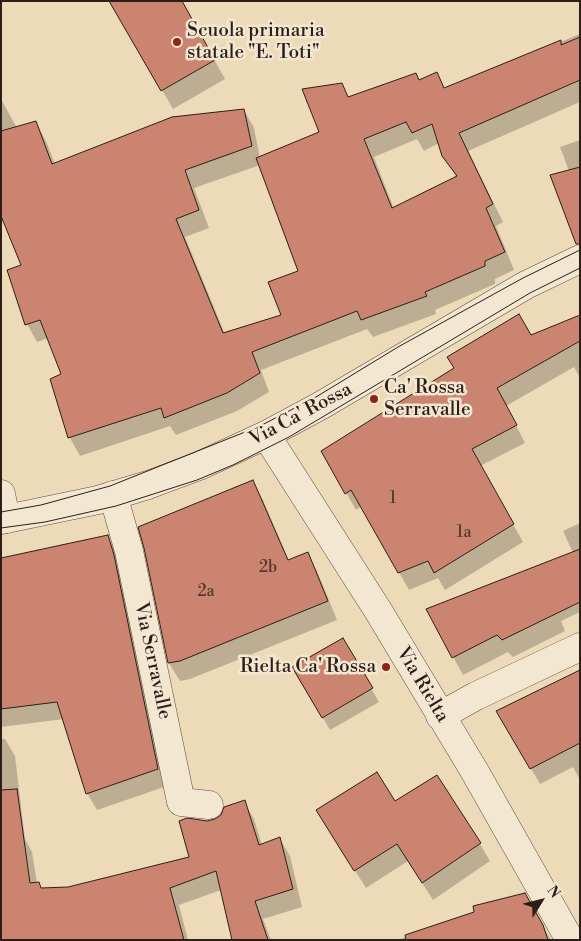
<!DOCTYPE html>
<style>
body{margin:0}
#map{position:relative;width:581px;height:941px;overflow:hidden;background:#eddab8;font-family:"Libre Bodoni",serif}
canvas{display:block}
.frame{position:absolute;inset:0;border:2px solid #2d1e19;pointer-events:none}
.north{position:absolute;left:516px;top:876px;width:50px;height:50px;-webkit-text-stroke:4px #f3e7d1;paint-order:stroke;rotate:54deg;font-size:14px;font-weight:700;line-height:20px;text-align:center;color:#2d1e19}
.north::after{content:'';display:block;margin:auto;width:18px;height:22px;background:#2d1e19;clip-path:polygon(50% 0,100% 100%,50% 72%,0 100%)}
</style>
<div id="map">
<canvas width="581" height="941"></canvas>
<div class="frame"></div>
<div class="north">N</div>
</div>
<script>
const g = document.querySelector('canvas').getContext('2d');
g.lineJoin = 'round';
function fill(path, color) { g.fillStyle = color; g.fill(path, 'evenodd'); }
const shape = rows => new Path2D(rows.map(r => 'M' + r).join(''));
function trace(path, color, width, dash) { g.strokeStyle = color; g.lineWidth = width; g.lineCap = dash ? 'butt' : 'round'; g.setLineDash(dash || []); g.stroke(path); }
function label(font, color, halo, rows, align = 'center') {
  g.font = font + ' "Libre Bodoni",serif'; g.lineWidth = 5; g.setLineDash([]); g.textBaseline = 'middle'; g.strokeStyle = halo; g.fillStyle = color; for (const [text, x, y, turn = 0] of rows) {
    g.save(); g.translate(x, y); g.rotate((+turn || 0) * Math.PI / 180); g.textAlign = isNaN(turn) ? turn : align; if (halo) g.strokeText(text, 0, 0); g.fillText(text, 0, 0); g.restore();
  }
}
fill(shape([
 [111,1,181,1,225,79,173,109],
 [580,34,580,102,468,151,503,222,496,226,514,270,495,279,495,284,435,310,436,314,373,337,367,329,261,370,269,392,237,411,176,435,170,426,80,456,70,438,52,379,63,375,48,338,37,342,27,324,8,270,23,266,1,212,1,99,17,128,36,123,46,141,55,164,244,110,254,128,260,158,321,133,341,84,349,98,420,81,436,74,445,89],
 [417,139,424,151,439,143,443,155,457,178,394,209,374,157],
 [260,165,300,271,282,315,225,334,185,237,209,228,194,188],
 [580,140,580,227,569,171,560,147],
 [580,316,580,378,574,367,506,406,525,443,480,466,523,542,445,590,438,578,409,590,362,506,356,510,323,452,531,336],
 [253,482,263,500,289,561,307,553,317,571,337,620,190,679,180,681,169,663,146,547],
 [580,523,580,612,561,621,565,631,513,657,508,652,463,675,428,610,573,553,563,531],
 [107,536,117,553,167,786,97,810,87,793,64,719,1,727,1,559],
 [343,640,379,702,330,730,294,668],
 [580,671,580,780,573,767,540,784,498,712],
 [1,739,5,739,15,756,25,839,32,852,37,883,38,883,42,889,68,888,190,858,207,822,215,821,244,802,254,819,262,845,280,839,290,856,302,907,263,919,271,940,234,940,221,890,179,905,188,940,1,940],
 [394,803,480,844,490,861,433,900,408,861,366,888,328,828],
 [525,894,551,940,397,940,476,913]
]), '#0003');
const building = shape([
 [109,1,182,1,215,60,161,91,109,1],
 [580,37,580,80,459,133,493,204,486,208,505,252,485,261,485,266,425,292,427,296,361,320,357,311,252,352,260,373,227,393,164,418,161,408,68,438,50,379,61,374,40,320,25,325,7,270,21,265,1,216,1,131,36,121,52,164,172,117,244,109,252,146,185,170,199,210,176,219,223,333,281,315,268,282,298,271,256,158,319,132,302,89,342,83,348,97,416,73,419,80,437,72,444,88,561,40,561,45,580,37],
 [406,122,412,133,432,124,442,156,457,176,392,208,364,139,406,122],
 [580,167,580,244,576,244,550,175,580,167],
 [519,314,531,335,580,315,580,341,497,388,517,425,472,449,514,524,434,573,428,561,398,573,351,490,345,494,321,451,454,368,447,357,519,314],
 [253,480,288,560,308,552,328,601,180,661,168,663,144,548,138,527,253,480],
 [108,535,114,555,158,769,86,794,57,702,1,709,1,558,108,535],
 [580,549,580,602,502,640,497,635,452,658,426,609,580,549],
 [343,638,373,688,322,718,292,667,343,638],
 [580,670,580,743,530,769,496,711,580,670],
 [377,772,395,801,437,775,481,843,422,883,397,844,354,871,316,810,377,772],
 [17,789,30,883,39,882,41,888,68,887,189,857,179,821,187,818,207,821,215,819,221,815,224,807,245,800,259,845,280,837,293,889,255,901,268,940,232,940,216,871,170,888,184,940,1,940,1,790,17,789],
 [525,893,543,925,548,940,406,940,405,935,474,912,473,906,525,893]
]);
fill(building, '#cb8470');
trace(building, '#2d1e19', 1);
const minor = shape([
 [266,435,379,612,475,772,570,940],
 [1,494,6,519],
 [113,495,129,551,181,802,209,805],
 [440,716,476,696,580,647]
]);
const tertiary = shape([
 [1,520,98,500,148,485,199,466,266,435,320,406,526,285,580,259]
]);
trace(minor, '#5d4d41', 29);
trace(tertiary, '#5d4d41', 29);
trace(minor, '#f3e7d1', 28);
trace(tertiary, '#f3e7d1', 28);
trace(shape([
 [1,512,41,505,110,486,260,426,316,397,398,347,523,278,580,250],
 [1,528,45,522,116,506,197,480,233,465,289,437,530,293,580,268]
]), '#2d1e19', 1);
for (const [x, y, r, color] of [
 [177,42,5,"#8f2418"],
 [374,399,5,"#8f2418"],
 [386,667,5,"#8f2418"]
]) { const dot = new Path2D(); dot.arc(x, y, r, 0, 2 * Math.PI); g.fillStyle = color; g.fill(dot); trace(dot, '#f3e7d1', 2); }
label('16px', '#54382f', null, [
 ["1",393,499],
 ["1a",464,533],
 ["2b",268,568],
 ["2a",206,592]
]);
label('19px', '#2d1e19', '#f3e7d1', [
 ["Scuola primaria",187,31],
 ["statale \"E. Toti\"",187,53],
 ["Ca' Rossa",384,388],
 ["Serravalle",384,410],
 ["Rielta Ca' Rossa",376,667,"right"]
], 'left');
label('19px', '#2d1e19', '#f3e7d1', [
 ["Via Ca' Rossa",301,415,-28],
 ["Via Serravalle",152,661,78],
 ["Via Rielta",422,685,59]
]);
</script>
